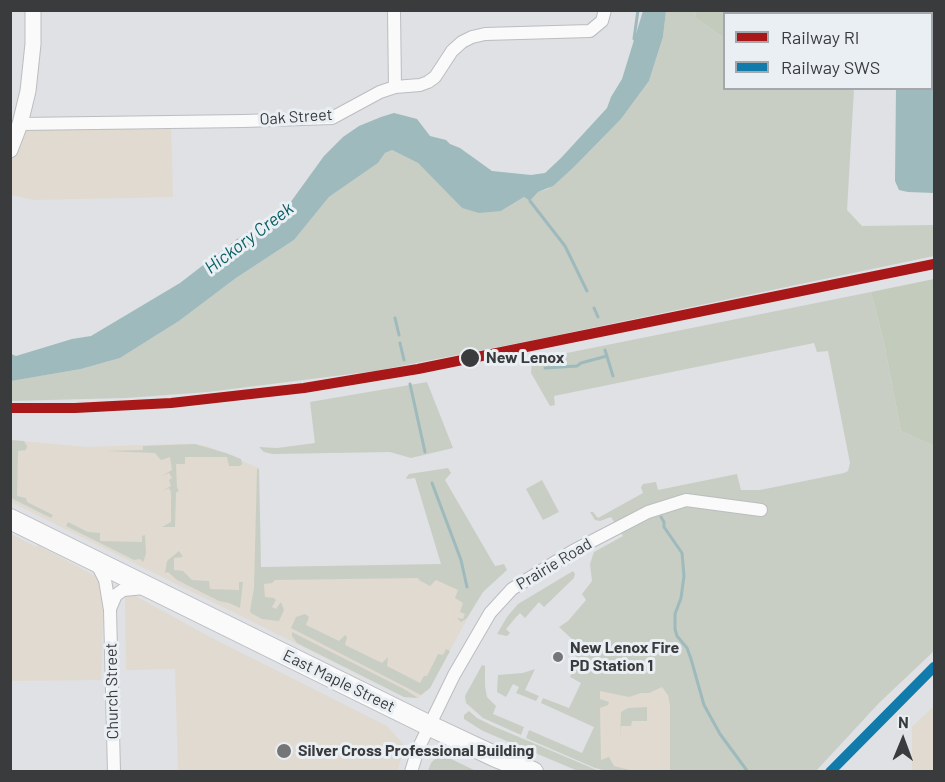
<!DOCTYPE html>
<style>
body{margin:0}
#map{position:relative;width:945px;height:782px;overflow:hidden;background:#dfe1e4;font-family:Barlow,sans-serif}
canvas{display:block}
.frame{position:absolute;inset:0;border:12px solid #3a3b3d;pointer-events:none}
.legend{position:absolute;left:723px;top:12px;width:210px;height:78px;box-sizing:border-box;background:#eaeff4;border:2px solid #a4a7ab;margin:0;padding:8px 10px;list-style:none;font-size:18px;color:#3a3b3d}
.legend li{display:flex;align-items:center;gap:12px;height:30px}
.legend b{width:30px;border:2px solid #a4a7ab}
.north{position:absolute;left:873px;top:710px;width:60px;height:60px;-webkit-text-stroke:4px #eaeff4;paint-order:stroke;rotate:1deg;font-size:16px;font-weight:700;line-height:24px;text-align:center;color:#3a3b3d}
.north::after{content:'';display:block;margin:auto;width:21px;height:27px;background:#3a3b3d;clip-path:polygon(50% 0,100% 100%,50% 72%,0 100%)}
</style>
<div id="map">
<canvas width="945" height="782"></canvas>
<div class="frame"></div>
<ul class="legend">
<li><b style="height:8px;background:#a81818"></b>Railway RI</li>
<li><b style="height:8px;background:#117bac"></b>Railway SWS</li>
</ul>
<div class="north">N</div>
</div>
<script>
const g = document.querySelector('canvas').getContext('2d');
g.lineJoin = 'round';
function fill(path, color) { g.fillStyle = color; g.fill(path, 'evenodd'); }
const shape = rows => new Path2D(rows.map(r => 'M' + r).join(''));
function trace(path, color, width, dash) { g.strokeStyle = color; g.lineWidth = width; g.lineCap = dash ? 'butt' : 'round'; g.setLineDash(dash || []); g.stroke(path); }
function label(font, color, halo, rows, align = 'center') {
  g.font = font + ' Barlow,sans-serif'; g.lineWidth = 6; g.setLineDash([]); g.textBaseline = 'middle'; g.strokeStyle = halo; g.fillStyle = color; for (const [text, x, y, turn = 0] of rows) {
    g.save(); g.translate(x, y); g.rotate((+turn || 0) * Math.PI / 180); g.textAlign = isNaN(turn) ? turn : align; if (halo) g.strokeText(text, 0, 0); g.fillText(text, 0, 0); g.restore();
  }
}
fill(shape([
 [171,123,173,197,34,200,11,195,10,154,21,125],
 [11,440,86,447,179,444,207,446,259,468,260,567,262,580,436,577,460,589,475,604,430,688,418,698,404,697,11,502],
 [11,534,36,547,38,545,99,578,104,588,101,680,11,681],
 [132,594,210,637,387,726,404,745,398,771,178,771,175,669,126,670,125,597,126,595],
 [673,683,674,771,608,772,598,769,597,685],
 [934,706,934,771,912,771,912,727]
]), '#e1dad1');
fill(shape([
 [666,11,695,11,696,18,724,38,724,88,854,89,847,210,862,226,934,225,934,256,529,341,375,371,208,392,126,398,11,401,10,381,81,369,120,358,179,321,236,278,294,240,329,197,378,163,385,153,392,150,418,163,462,208,501,211,524,197,530,201,538,192,548,189,574,167,621,119,649,81,663,37],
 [871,292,884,343,901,431,934,446,934,651,879,703,816,771,670,771,670,705,668,695,662,687,649,693,641,693,629,697,600,691,600,699,609,702,608,705,600,708,601,760,609,757,614,766,634,771,608,771,595,768,526,738,529,730,582,753,594,727,541,703,543,698,569,708,581,683,570,677,577,662,572,639,559,627,568,621,586,600,582,594,592,581,590,564,594,552,623,536,611,517,600,521,595,520,590,512,593,512,598,518,643,493,641,487,643,484,656,482,658,490,737,474,741,490,760,490,844,473,848,471,850,463,828,351,817,352,814,343,554,396,555,405,550,406,531,373,532,360],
 [427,382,453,448,411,458,390,452,272,454,264,452,259,447,277,448,315,443,310,402],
 [10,440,24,441,27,446,26,450,18,451,17,496,26,498,27,502,53,515,51,518,11,498],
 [195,444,226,453,241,459,242,464,240,466,229,466,227,457,185,457,185,464,176,464,177,488,179,490,176,493,175,527,162,527,171,522,171,492,169,488,162,491,171,486,169,480,172,478,169,473,162,476,172,470,170,457,161,460,155,453,106,451,143,450,143,446],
 [259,468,261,567,441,564,415,478,407,479,406,478,409,474,448,468,451,473,445,480,495,566,504,564,507,570,483,592,467,618,461,622,457,618,463,619,465,614,460,612,463,603,455,598,458,590,436,580,430,586,419,580,418,578,275,580,272,583,264,584,265,597,274,598,276,600,272,607,276,609,281,602,284,610,279,621,262,619,251,613,250,611,254,588,257,470],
 [542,480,559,512,543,520,526,489],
 [68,522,88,532,100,533,100,541,142,542,142,536,145,535,146,553,144,560,143,562,140,559,134,560,66,526],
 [179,551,183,557,174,558,174,570,183,571,192,580,209,581,210,589,239,590,239,582,243,582,240,608,229,603,219,601,177,580,168,572,165,573,167,561],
 [573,571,575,574,574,578,544,607,539,602,525,618,520,613,517,616,506,629,510,633,507,636,497,634,507,617,518,604],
 [305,614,309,617,306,625,339,641,345,635,347,637,345,645,382,663,388,657,387,666,420,683,424,676,427,676,438,654,443,655,446,649,450,651,430,688,421,695,291,628,296,617],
 [292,632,404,689,418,698,404,697,297,643,292,636],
 [482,665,485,666,485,686,487,697,496,706,493,714,524,727,521,735,483,718,466,703,465,696],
 [535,669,525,690,539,696,536,701,516,693,519,687,513,684,506,697,497,692,498,675,523,673],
 [647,707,647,721,632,721,631,726,621,726,620,742,621,712,628,708],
 [469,711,477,718,493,726,599,771,578,771,483,731,464,719,464,715],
 [437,757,449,758,476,771,428,771,431,763]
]), '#c8cec4');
fill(shape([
 [695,11,856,10,856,14,724,14,724,38,696,18],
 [934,279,934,446,901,431,884,343,871,292]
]), '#c3cbbc');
fill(shape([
 [643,11,666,11,663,37,649,81,621,119,574,167,553,186,538,192,530,201,524,197,501,211,479,213,462,208,418,163,392,150,385,153,378,163,329,197,294,240,236,278,179,321,120,358,81,369,11,381,11,354,16,356,72,339,91,336,180,283,237,239,272,217,290,203,324,156,343,137,359,126,381,117,394,113,417,119,430,136,446,140,450,144,460,148,492,171,531,175,545,173,561,158,607,108,611,97,622,79],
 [932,42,934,42,934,193,908,192,899,190,895,181,896,89,932,88]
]), '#9ebabc');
trace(shape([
 [634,39,638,10],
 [530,201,565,246,587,291],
 [594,308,598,317],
 [395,318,399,335],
 [400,343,404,360],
 [605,350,613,376],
 [545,368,577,366,581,363,607,356],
 [410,384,425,452],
 [432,483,461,560,467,587],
 [661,517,664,522,664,527,682,553,684,576,681,598,675,614,675,629,677,636,687,648,691,659,704,705,720,734,748,772]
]), '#9ebabc', 3);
const minor = shape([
 [394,10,395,87],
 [20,124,244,121,332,118,380,92,395,87,420,85,428,82,435,77,452,51,462,42,472,37,485,34,590,31,602,21,605,10],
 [96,562,105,580,110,610,114,772],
 [110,609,116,595,123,590,145,588],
 [411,772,418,749,454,675,490,613,512,589,573,551,648,512,686,500,761,510]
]);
const tertiary = shape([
 [10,150,20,124,28,91,33,44,33,10]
]);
const primary = shape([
 [10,519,430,726,496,757,533,772]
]);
trace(minor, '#bbbdbf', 14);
trace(tertiary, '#bbbdbf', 17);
trace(primary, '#bbbdbf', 22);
trace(minor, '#fafafb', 12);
trace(tertiary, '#fafafb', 15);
trace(primary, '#fafafb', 20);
trace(shape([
 [10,408,75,408,171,403,304,388,418,369,934,264]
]), '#a81818', 10);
trace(shape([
 [830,772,934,667]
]), '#117bac', 10);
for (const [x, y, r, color] of [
 [470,358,10,"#3a3b3d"],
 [558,657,6,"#747577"],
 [284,751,8,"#747577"]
]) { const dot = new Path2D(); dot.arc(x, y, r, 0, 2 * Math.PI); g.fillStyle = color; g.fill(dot); trace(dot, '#eaeff4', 2); }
label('16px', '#3a3b3d', '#eaeff4', [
 ["Oak Street",296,117,-4],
 ["Prairie Road",554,564,-31],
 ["East Maple Street",339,681,26],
 ["Church Street",112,691,-91]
]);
label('bold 16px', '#3a3b3d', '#eaeff4', [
 ["New Lenox",486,358]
], 'left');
label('bold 16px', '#3a3b3d', '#eaeff4', [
 ["New Lenox Fire",570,648],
 ["PD Station 1",570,666],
 ["Silver Cross Professional Building",298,751]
], 'left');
label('italic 18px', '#075e62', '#eaeff4', [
 ["Hickory Creek",249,238,-37]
]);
</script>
